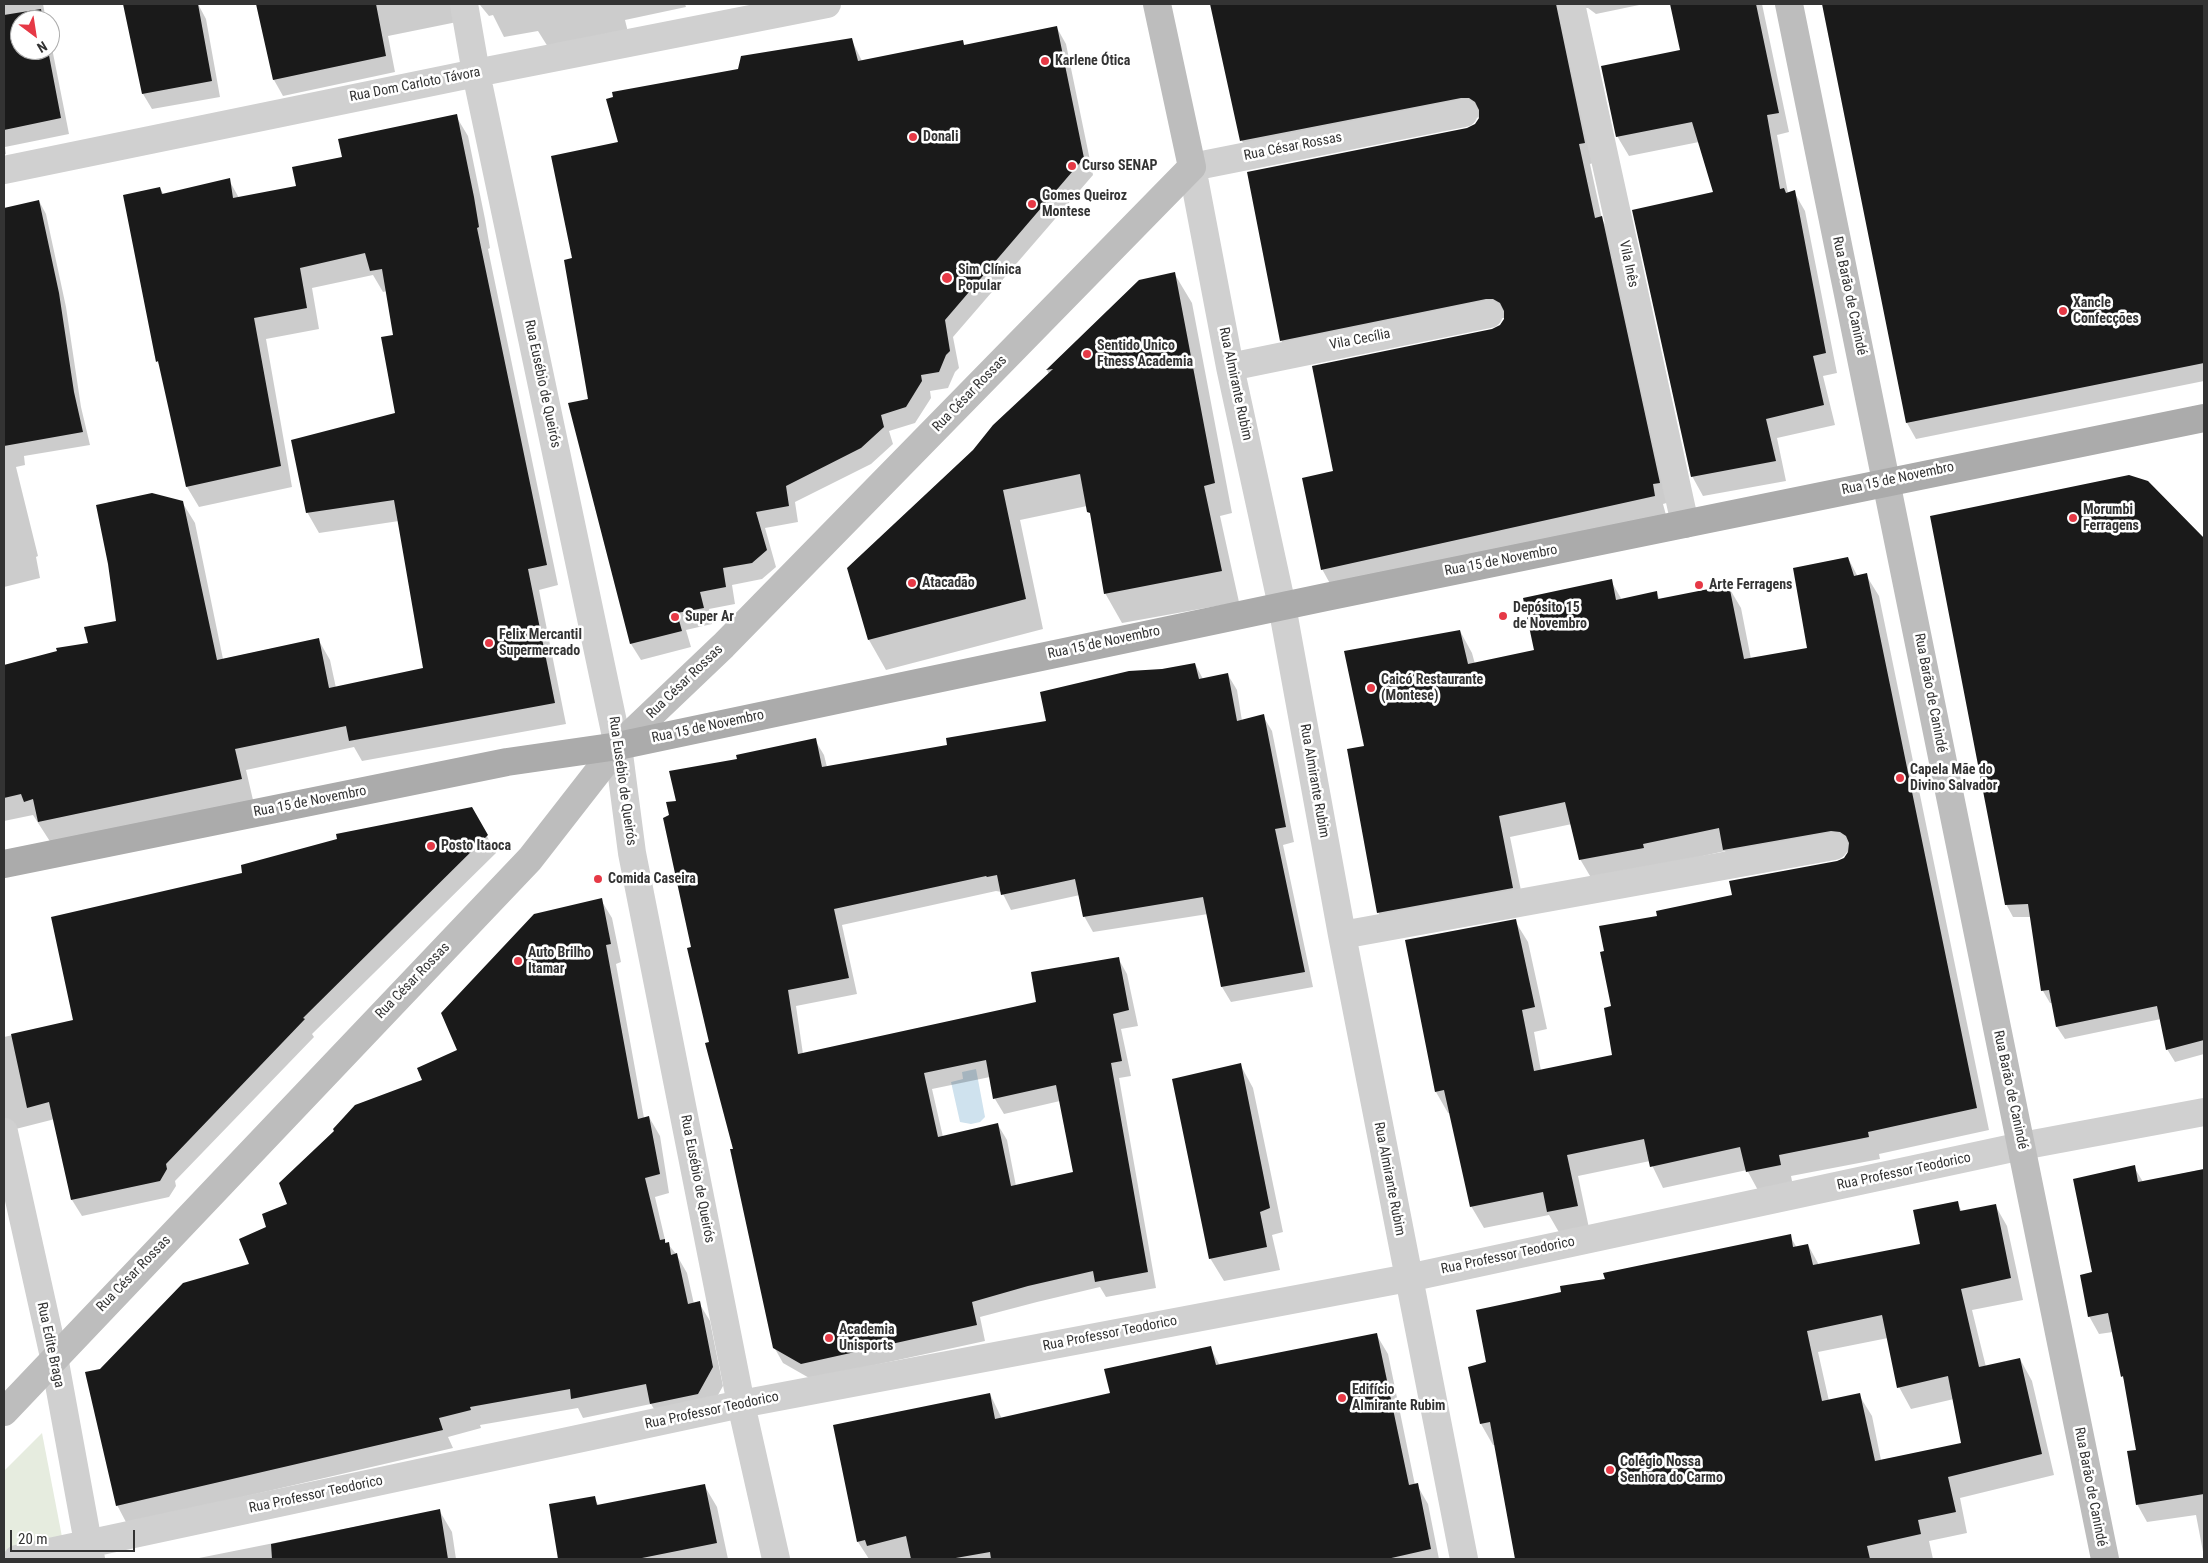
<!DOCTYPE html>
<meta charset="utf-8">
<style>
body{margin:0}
#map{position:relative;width:2208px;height:1563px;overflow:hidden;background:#fff;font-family:"Roboto Condensed",sans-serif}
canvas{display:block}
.frame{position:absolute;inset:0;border:5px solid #333;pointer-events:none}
.north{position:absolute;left:10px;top:10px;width:50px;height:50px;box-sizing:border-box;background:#fff;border:1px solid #adadad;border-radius:50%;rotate:149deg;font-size:14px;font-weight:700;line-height:20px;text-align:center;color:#333}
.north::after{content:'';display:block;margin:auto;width:18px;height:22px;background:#e63946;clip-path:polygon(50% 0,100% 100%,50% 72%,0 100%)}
.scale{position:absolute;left:10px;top:1530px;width:125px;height:22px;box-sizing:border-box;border:2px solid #333;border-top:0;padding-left:6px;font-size:15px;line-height:18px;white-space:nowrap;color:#333;-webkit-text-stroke:4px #fff;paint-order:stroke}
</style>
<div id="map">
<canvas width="2208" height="1563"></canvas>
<div class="frame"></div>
<div class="north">N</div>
<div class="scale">20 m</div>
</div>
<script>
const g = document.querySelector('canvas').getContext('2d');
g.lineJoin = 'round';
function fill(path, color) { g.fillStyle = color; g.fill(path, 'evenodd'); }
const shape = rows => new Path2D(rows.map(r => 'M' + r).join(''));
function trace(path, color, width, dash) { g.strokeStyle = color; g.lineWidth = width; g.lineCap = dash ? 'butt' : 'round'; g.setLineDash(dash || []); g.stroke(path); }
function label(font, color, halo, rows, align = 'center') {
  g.font = font + ' "Roboto Condensed",sans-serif'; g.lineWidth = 5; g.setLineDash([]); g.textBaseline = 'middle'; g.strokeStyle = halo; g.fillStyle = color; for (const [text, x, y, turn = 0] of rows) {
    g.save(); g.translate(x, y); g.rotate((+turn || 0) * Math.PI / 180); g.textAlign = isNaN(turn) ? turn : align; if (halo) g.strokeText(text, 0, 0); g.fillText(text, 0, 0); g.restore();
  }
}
fill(shape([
 [42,1433,63,1542,4,1553,4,1471]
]), '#e6ecdf');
fill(shape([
 [976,1069,985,1117,980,1122,971,1124,960,1122,951,1082,963,1079,962,1072]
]), '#cfe2ee');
fill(shape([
 [4,4,43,4,46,20,20,20,20,50,50,50,50,38,69,134,5,147,6,154,4,155],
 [125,4,186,4,186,6,198,4,206,19,220,97,152,109,143,94],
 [257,4,685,4,686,7,625,20,628,32,548,47,538,31,504,37,493,15,489,16,480,5,470,4,457,22,388,36,395,72,283,96,274,80],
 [1211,4,1644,4,1596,14,1588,8,1580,8,1596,162,1590,164,1602,219,1612,237,1670,502,1663,504,1666,515,1333,589,1322,569,1335,472,1500,327,1506,318,1498,318,1292,360,1281,340,1467,130,1475,126,1481,118,1473,117,1253,160,1242,141],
 [1672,4,1762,4,1789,132,1777,135,1788,193,1794,192,1805,211,1837,373,1823,376,1835,425,1777,438,1786,481,1703,496,1692,476,1715,193,1699,142,1629,156,1617,136,1681,51],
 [1823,4,2204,4,2204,381,1916,439,1907,423],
 [1057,28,1066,44,1093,175,953,337,959,368,955,372,948,388,930,391,931,398,915,423,889,431,893,444,871,464,795,502,798,522,765,528,776,567,762,579,732,585,735,604,709,609,712,624,686,630,691,647,641,660,631,644,570,404,589,400,573,259,619,143,739,70,851,39,862,61,962,42,965,46],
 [456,116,468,136,485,219,490,248,488,249,558,585,539,590,566,724,362,761,354,747,246,770,253,800,51,843,33,815,4,821,4,665,89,644,117,622,182,502,195,523,223,659,318,639,330,660,336,688,425,669,399,521,319,533,307,512,396,414,394,336,387,291,383,292,373,275,312,288,319,329,266,339,292,487,199,507,187,487,161,368,157,361,160,188,164,195,229,180,239,198,297,187,344,158],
 [39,201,46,214,66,307,81,407,90,445,24,456,25,465,16,467,38,556,36,557,40,578,4,587,4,209],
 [1174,273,1192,303,1232,513,1220,516,1239,602,1122,623,1105,593,1092,518,1087,506,1020,520,1043,629,886,670,869,640,974,451,1049,374,1047,370,1140,281],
 [2147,482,2204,539,2204,1054,2175,1062,2167,1049,2161,1019,2065,1039,2057,1027,2053,1003,2050,1003,2043,991,2032,917,2013,917,2006,904],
 [1848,558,1858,577,1866,575,1879,596,1989,1130,1879,1154,1880,1159,1791,1176,1793,1186,1760,1194,1747,1170,1663,1188,1650,1161,1578,1176,1589,1228,1560,1234,1549,1215,1484,1228,1471,1206,1451,1113,1448,1113,1436,1092,1515,921,1528,942,1547,1029,1534,1032,1541,1071,1614,1056,1613,1007,1658,917,1733,896,1838,862,1844,859,1850,852,1737,871,1725,851,1593,881,1580,859,1572,824,1510,837,1525,910,1391,934,1378,912,1366,747,1460,631,1472,653,1475,664,1535,651,1611,581,1622,600,1656,592,1660,600,1728,586,1741,608,1751,659,1808,649],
 [1195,664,1203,679,1228,675,1237,690,1242,721,1263,716,1272,731,1294,842,1283,845,1313,987,1231,1002,1222,987,1208,914,1093,932,1084,916,1080,895,1011,910,1002,892,996,891,842,925,857,994,796,1006,803,1054,1038,1003,1118,958,1127,974,1138,1026,1121,1029,1131,1076,1119,1078,1156,1288,1106,1297,1100,1287,1037,1302,980,1317,985,1341,811,1379,783,1363,774,1347,692,948,670,816,677,802,738,760,815,740,824,755,827,767,949,746,1048,722,1163,670],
 [990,1077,995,1099,1004,1114,1060,1101,1074,1173,1016,1186,1007,1140,998,1125,943,1137,932,1089],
 [481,825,496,853,312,1034,314,1037,175,1181,176,1186,169,1197,82,1216,72,1200,55,1119,4,1132,4,1037,75,1021],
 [601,900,612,918,621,962,616,964,644,1118,649,1117,660,1136,669,1193,655,1197,666,1244,668,1244,676,1254,687,1273,694,1304,699,1303,710,1321,723,1386,708,1413,662,1422,651,1404,583,1418,578,1408,480,1425,481,1428,448,1437,453,1448,127,1524,117,1505,101,1370,251,1265,268,1228,288,1205,458,1051],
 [1240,1064,1253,1088,1283,1232,1272,1235,1280,1270,1224,1281,1210,1258],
 [2134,1167,2143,1182,2204,1169,2204,1557,2196,1515,2147,1522,2137,1504,2137,1451,2126,1383,2122,1376,2113,1332,2099,1334,2089,1316,2093,1273],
 [1957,1202,1962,1212,1995,1205,2007,1226,2023,1300,1972,1310,1986,1367,2020,1359,2032,1381,2054,1475,1960,1498,1967,1533,1929,1541,1933,1559,1517,1559,1495,1445,1493,1445,1481,1424,1469,1368,1488,1363,1563,1293,1607,1280,1790,1236,1797,1248,1808,1245,1819,1265,1921,1245],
 [1888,1338,1899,1387,1911,1409,1954,1399,1963,1444,1881,1460,1872,1416,1859,1395,1829,1401,1818,1352],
 [1376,1334,1388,1354,1415,1485,1417,1485,1428,1504,1439,1559,869,1559,858,1542,990,1394,1002,1419,1112,1394,1210,1347,1220,1366],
 [704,1485,717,1507,728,1559,559,1559,551,1505,594,1498,599,1506],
 [439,1510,452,1532,456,1559,194,1559]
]), '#0003');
fill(shape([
 [123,4,198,4,212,81,142,94],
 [256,4,376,4,386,56,273,80],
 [1210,4,1556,4,1585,143,1579,144,1595,218,1602,216,1660,483,1653,484,1655,496,1321,570,1302,478,1333,471,1312,366,1492,329,1500,325,1504,319,1504,311,1500,303,1493,299,1486,299,1280,341,1247,172,1467,128,1475,124,1479,118,1479,110,1475,102,1469,98,1461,98,1240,141],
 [1670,4,1756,4,1779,113,1767,115,1780,189,1784,188,1786,193,1795,190,1826,353,1813,356,1824,405,1766,419,1776,461,1691,477,1632,210,1713,192,1692,122,1616,137,1601,66,1680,50],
 [1822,4,2204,4,2204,363,1906,423],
 [41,9,43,20,20,20,20,50,48,50,61,118,4,130,4,15],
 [1057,26,1084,158,945,320,950,351,946,355,939,372,921,375,922,381,906,407,881,415,884,427,861,448,786,486,789,506,756,512,767,550,752,563,723,568,726,587,700,592,704,608,677,613,682,631,630,644,568,403,588,399,564,260,572,258,551,156,618,142,606,99,613,97,612,92,738,69,741,56,852,38,858,61,963,40,964,45],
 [457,114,474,197,479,227,477,228,547,565,528,569,555,703,349,741,346,726,235,749,242,779,38,822,33,799,24,802,21,794,4,798,4,665,57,651,56,648,88,643,84,627,116,621,108,564,96,505,152,493,183,501,217,660,319,638,329,688,423,668,394,500,306,513,291,440,395,413,381,337,393,335,382,269,370,271,365,253,300,268,307,308,254,318,281,466,186,487,158,361,156,362,123,195,160,187,162,194,230,178,233,198,296,186,292,167,342,157,338,139],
 [39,200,59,293,74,392,83,432,4,446,4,208],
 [1175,272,1215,483,1204,486,1222,571,1104,594,1090,513,1087,512,1080,474,1003,490,1026,599,868,640,847,568,973,450,993,425,1053,369,1046,370,1139,280],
 [2129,475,2148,481,2204,538,2204,1040,2166,1050,2157,1006,2056,1027,2049,990,2041,991,2028,904,2005,905,1930,516],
 [1848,557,1854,576,1867,573,1977,1108,1868,1132,1869,1137,1779,1155,1781,1165,1746,1172,1740,1147,1650,1167,1644,1139,1567,1155,1578,1206,1547,1212,1543,1192,1470,1207,1444,1090,1435,1092,1405,940,1516,919,1535,1007,1522,1010,1534,1071,1612,1055,1604,1008,1611,1006,1600,952,1604,951,1599,926,1657,916,1656,911,1732,895,1729,881,1837,861,1844,858,1848,852,1849,843,1846,836,1840,832,1831,831,1723,850,1719,828,1643,844,1644,848,1579,860,1565,802,1499,816,1513,888,1377,913,1347,749,1364,746,1344,651,1460,630,1468,664,1534,650,1523,598,1612,579,1616,600,1657,591,1658,599,1729,585,1744,659,1807,648,1793,568],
 [1195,663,1199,679,1228,673,1237,721,1264,714,1286,827,1275,829,1305,972,1221,987,1203,897,1083,917,1075,879,1001,895,997,875,987,877,986,876,834,909,849,978,788,990,798,1054,1036,1002,1031,972,1119,957,1129,1010,1113,1014,1122,1061,1111,1063,1148,1272,1095,1282,1093,1271,1028,1286,972,1302,977,1325,801,1364,773,1348,730,1149,733,1149,705,1043,709,1042,687,948,691,947,663,818,669,815,666,802,676,801,669,771,737,759,736,755,816,738,822,767,947,745,946,738,1046,721,1040,692,1129,671,1162,669],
 [986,1060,993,1099,1056,1085,1073,1172,1011,1186,998,1123,938,1137,924,1073],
 [472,807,488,835,303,1018,305,1019,166,1164,167,1169,160,1181,71,1200,49,1102,27,1108,11,1034,73,1020,51,917,242,873,241,865,337,839,336,834],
 [602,898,611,944,606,945,638,1119,649,1116,660,1174,645,1178,660,1240,665,1239,665,1243,669,1242,671,1255,677,1253,688,1304,700,1301,713,1367,698,1394,650,1404,646,1384,571,1399,570,1389,470,1407,471,1410,439,1418,443,1430,116,1506,85,1372,100,1369,183,1283,249,1264,239,1239,266,1227,262,1214,287,1204,279,1183,334,1131,333,1129,355,1105,422,1080,417,1068,457,1050,441,1013,534,914],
 [1241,1063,1270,1208,1260,1212,1267,1247,1209,1259,1172,1079],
 [2135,1165,2138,1182,2204,1169,2204,1494,2136,1505,2127,1451,2136,1450,2123,1376,2121,1377,2108,1313,2088,1317,2080,1275,2092,1272,2073,1179],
 [1958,1201,1960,1211,1996,1204,2011,1278,1961,1289,1979,1367,2020,1358,2042,1454,1948,1477,1956,1512,1918,1520,1921,1534,1867,1546,1870,1559,1515,1559,1490,1422,1480,1424,1468,1367,1486,1362,1476,1310,1561,1292,1560,1286,1605,1279,1603,1273,1791,1234,1793,1247,1808,1244,1813,1265,1920,1244,1913,1210],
 [1882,1315,1897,1388,1948,1376,1961,1443,1875,1461,1860,1393,1822,1401,1807,1331],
 [1377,1333,1409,1485,1418,1483,1431,1549,1387,1559,991,1559,990,1552,950,1559,911,1559,906,1536,867,1546,865,1540,857,1542,833,1425,990,1393,995,1419,1110,1393,1104,1369,1211,1346,1216,1365],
 [705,1484,717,1543,637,1559,558,1559,549,1504,595,1496,597,1505],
 [440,1509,448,1559,272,1559,271,1544]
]), '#1a1a1a');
trace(shape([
 [464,4,476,73,618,746,632,853,741,1404,776,1559],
 [1571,4,1685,524],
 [4,170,476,73,827,4],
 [1230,367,1489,314],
 [1342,935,1834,846],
 [4,1132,54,1357,91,1559],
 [17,1559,741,1404,1408,1278,2022,1146,2204,1112],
 [1464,1559,1342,935,1282,606,1230,367,1192,167,1464,113]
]), '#d0d0d0', 28);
trace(shape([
 [1789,4,2105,1559],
 [4,1412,530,859,618,746,723,646,1192,167,1157,4]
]), '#bdbdbd', 28);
trace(shape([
 [4,864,507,762,618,746,1326,597,2204,418]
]), '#ababab', 28);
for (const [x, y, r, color] of [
 [1045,61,5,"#e63946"],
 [913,137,5,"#e63946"],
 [1072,166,5,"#e63946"],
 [1032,204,5,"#e63946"],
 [947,278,6,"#e63946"],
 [2063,311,5,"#e63946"],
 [1087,354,5,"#e63946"],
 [2073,518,5,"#e63946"],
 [912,583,5,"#e63946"],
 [1699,585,5,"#e63946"],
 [1503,616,5,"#e63946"],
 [675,617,5,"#e63946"],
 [489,643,5,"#e63946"],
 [1371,688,5,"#e63946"],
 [1900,778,5,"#e63946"],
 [431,846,5,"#e63946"],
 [598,879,5,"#e63946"],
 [518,961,5,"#e63946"],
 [829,1338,5,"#e63946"],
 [1342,1398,5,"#e63946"],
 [1610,1470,5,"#e63946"]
]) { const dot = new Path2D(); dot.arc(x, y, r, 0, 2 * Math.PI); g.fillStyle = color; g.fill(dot); trace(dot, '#fff', 2); }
label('bold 14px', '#333', '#fff', [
 ["Karlene Ótica",1055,61],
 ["Donali",923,137],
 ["Curso SENAP",1082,166],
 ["Gomes Queiroz",1042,196],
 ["Montese",1042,212],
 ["Sim Clínica",958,270],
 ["Popular",958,286],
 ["Xancle",2073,303],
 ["Confecções",2073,319],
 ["Sentido Unico",1097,346],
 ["Ftness Academia",1097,362],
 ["Morumbi",2083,510],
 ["Ferragens",2083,526],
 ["Atacadão",922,583],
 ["Arte Ferragens",1709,585],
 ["Depósito 15",1513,608],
 ["de Novembro",1513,624],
 ["Super Ar",685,617],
 ["Felix Mercantil",499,635],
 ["Supermercado",499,651],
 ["Caicó Restaurante",1381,680],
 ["(Montese)",1381,696],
 ["Capela Mãe do",1910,770],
 ["Divino Salvador",1910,786],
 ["Posto Itaoca",441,846],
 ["Comida Caseira",608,879],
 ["Auto Brilho",528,953],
 ["Itamar",528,969],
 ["Academia",839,1330],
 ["Unisports",839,1346],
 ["Edifício",1352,1390],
 ["Almirante Rubim",1352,1406],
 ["Colégio Nossa",1620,1462],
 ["Senhora do Carmo",1620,1478]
], 'left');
label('14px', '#333', '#fff', [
 ["Rua Dom Carloto Távora",415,85,-11],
 ["Rua César Rossas",1293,147,-11],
 ["Vila Inês",1628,264,78],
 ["Rua Barão de Canindé",1849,296,78],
 ["Vila Cecília",1360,340,-11],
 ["Rua Eusébio de Queirós",542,384,78],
 ["Rua Almirante Rubim",1235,384,78],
 ["Rua César Rossas",970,394,-46],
 ["Rua 15 de Novembro",1898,479,-12],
 ["Rua 15 de Novembro",1501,561,-11],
 ["Rua 15 de Novembro",1104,643,-12],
 ["Rua César Rossas",685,682,-44],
 ["Rua Barão de Canindé",1930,693,79],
 ["Rua 15 de Novembro",708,727,-12],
 ["Rua Eusébio de Queirós",622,781,82],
 ["Rua Almirante Rubim",1314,781,80],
 ["Rua 15 de Novembro",310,802,-11],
 ["Rua César Rossas",413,981,-46],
 ["Rua Barão de Canindé",2010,1090,78],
 ["Rua Professor Teodorico",1904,1172,-12],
 ["Rua Eusébio de Queirós",697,1179,79],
 ["Rua Almirante Rubim",1389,1179,79],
 ["Rua Professor Teodorico",1508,1256,-12],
 ["Rua César Rossas",134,1274,-46],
 ["Rua Professor Teodorico",1110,1334,-11],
 ["Rua Edite Braga",50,1345,78],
 ["Rua Professor Teodorico",712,1411,-12],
 ["Rua Barão de Canindé",2090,1487,79],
 ["Rua Professor Teodorico",316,1495,-12]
]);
</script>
